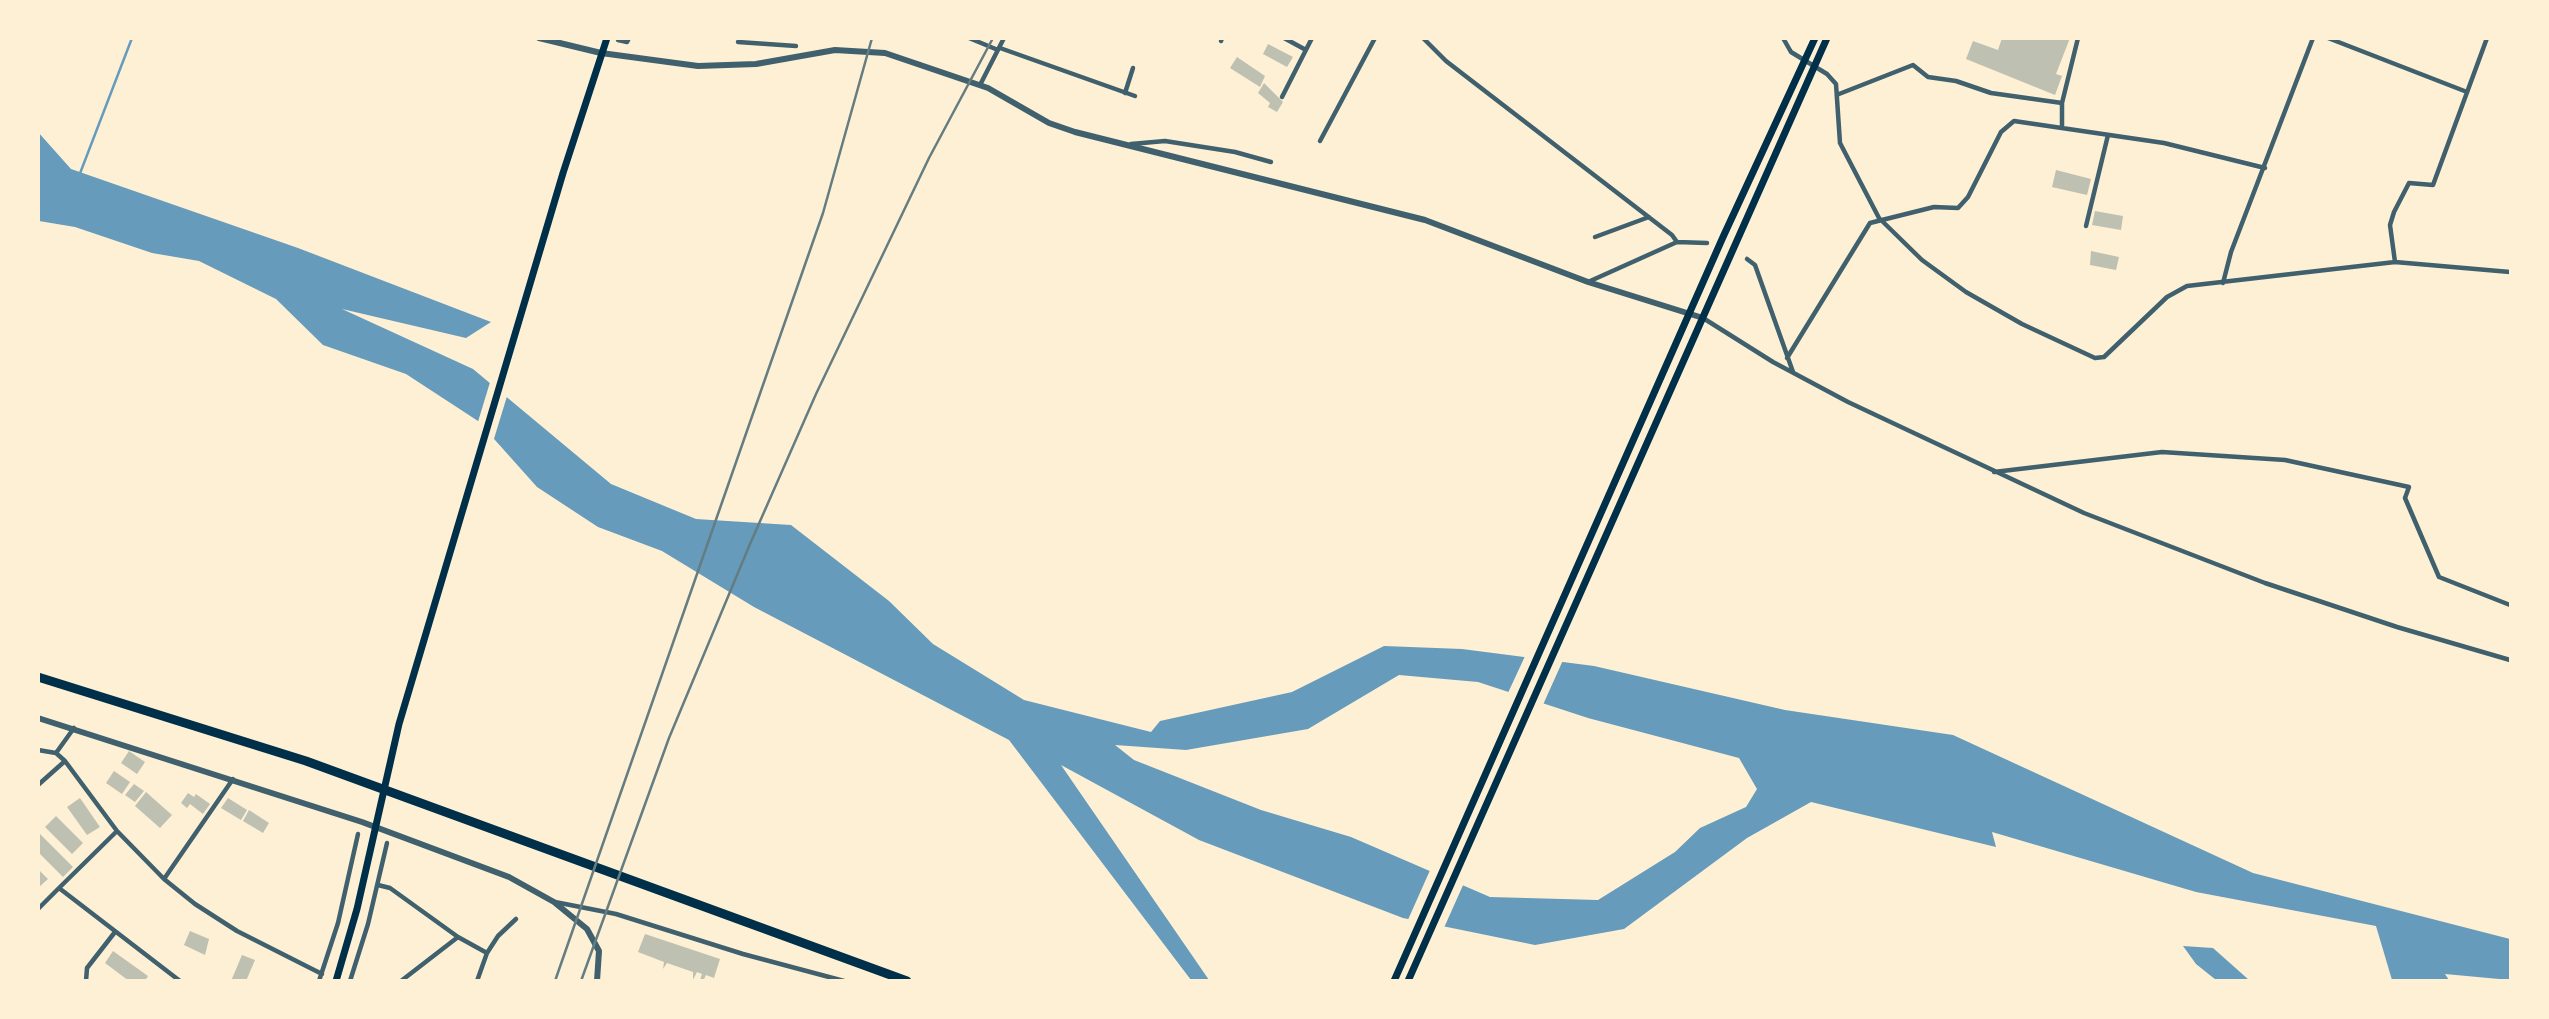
<!DOCTYPE html>
<style>
body{margin:0}
#map{position:relative;width:2549px;height:1019px;overflow:hidden;background:#fdf0d5;font-family:"Titillium Web",sans-serif}
canvas{display:block}
.frame{position:absolute;inset:0;border:40px solid #fdf0d5;pointer-events:none}
</style>
<div id="map">
<canvas width="2549" height="1019"></canvas>
<div class="frame"></div>
</div>
<script>
const g = document.querySelector('canvas').getContext('2d');
g.lineJoin = 'round';
function fill(path, color) { g.fillStyle = color; g.fill(path, 'evenodd'); }
const shape = rows => new Path2D(rows.map(r => 'M' + r).join(''));
function trace(path, color, width, dash) { g.strokeStyle = color; g.lineWidth = width; g.lineCap = dash ? 'butt' : 'round'; g.setLineDash(dash || []); g.stroke(path); }
fill(shape([
 [38,132,71,169,298,248,491,322,466,338,342,309,473,369,611,484,696,519,791,525,889,601,933,644,1024,700,1151,732,1160,721,1292,692,1384,646,1462,649,1594,666,1785,710,1953,735,2253,873,2510,939,2510,980,2445,974,2449,980,2392,980,2376,926,2196,892,1992,832,1996,847,1811,802,1747,838,1624,929,1535,945,1403,918,1199,840,1061,765,1209,980,1191,980,1009,740,754,607,662,551,598,527,537,487,478,421,406,374,323,345,276,299,199,261,152,253,75,227,39,221],
 [1399,675,1478,682,1588,718,1739,758,1757,789,1746,807,1700,828,1675,852,1598,900,1490,897,1351,837,1261,810,1134,760,1115,745,1186,750,1308,729],
 [2183,946,2213,948,2249,980,2216,980,2196,964]
]), '#669bbc');
fill(shape([
 [491,379,508,393,493,442,477,425],
 [1526,654,1564,658,1542,707,1507,695],
 [1431,868,1464,883,1443,930,1407,922]
]), '#fdf0d5');
trace(shape([
 [79,176,132,38]
]), '#669bbc', 2.5);
fill(shape([
 [2002,38,2070,38,2056,74,2062,76,2055,95,1966,59,1973,41,1998,50],
 [1268,44,1293,57,1287,67,1263,54],
 [1237,57,1265,76,1260,87,1230,68],
 [1264,83,1283,102,1277,112,1268,107,1270,103,1258,93],
 [2056,170,2091,179,2087,195,2052,187],
 [2095,211,2123,216,2121,230,2092,225],
 [2091,251,2119,257,2116,270,2090,265],
 [129,751,145,762,137,774,121,763],
 [114,771,130,782,122,794,106,783],
 [134,784,144,791,135,802,125,795],
 [146,792,172,815,160,828,135,806],
 [188,793,194,797,196,794,210,804,203,814,190,804,187,808,181,803],
 [80,798,100,827,87,835,67,807],
 [228,798,247,810,241,820,221,808],
 [249,810,269,823,263,833,243,821],
 [56,816,83,843,72,854,45,827],
 [38,832,73,867,63,877,38,852],
 [38,869,48,879,38,888],
 [190,931,209,939,205,955,184,945],
 [645,934,720,959,714,978,706,975,703,981,700,980,702,974,697,972,693,980,693,972,667,963,663,969,664,962,638,952],
 [113,951,148,976,145,981,129,981,105,963],
 [242,955,255,960,246,981,231,981]
]), '#bec0b2');
trace(shape([
 [969,38,998,50],
 [1284,38,1306,50],
 [1423,38,1446,61,1672,235,1677,242],
 [1783,38,1791,52,1827,74,1836,84,1840,143,1879,218,1922,260,1966,292,2022,324,2095,358,2104,357,2167,297,2187,286,2395,262,2510,272],
 [2328,38,2467,92],
 [618,40,627,42,629,38],
 [1221,41,1222,38],
 [738,42,796,46],
 [1000,48,1135,96],
 [980,85,1004,38],
 [1125,93,1133,68],
 [1839,94,1913,65,1928,77,1956,81,1991,93,2062,103],
 [1282,97,1312,38],
 [2062,128,2062,103,2078,38],
 [1320,141,1375,38],
 [1131,144,1165,141,1235,152,1271,162],
 [2086,226,2108,135],
 [1595,237,1649,217],
 [1747,259,1755,265,1793,372],
 [2395,262,2390,225,2394,212,2409,183,2433,185,2487,38],
 [1588,282,1677,242,1707,243],
 [2223,283,2231,252,2313,38],
 [1703,318,1773,362,1848,402,2084,513,2265,583,2397,627,2510,660],
 [1787,358,1870,223,1934,207,1958,208,1968,197,2001,132,2014,121,2164,143,2265,168],
 [1994,472,2162,452,2285,460,2409,487,2405,498,2439,577,2510,605],
 [38,750,56,753,65,761,117,831,164,879,195,904,237,931,322,974],
 [56,753,74,728],
 [38,785,65,761],
 [164,879,233,779],
 [378,885,390,888,458,937,401,981],
 [59,888,117,831],
 [555,902,616,914,743,954,844,981],
 [38,909,59,888,180,981],
 [458,937,487,953,477,981],
 [487,953,498,936,516,919],
 [86,981,87,968,115,932],
 [319,981,338,923,358,834],
 [350,981,368,924,387,843]
]), '#3f606c', 4.5);
trace(shape([
 [539,38,601,53,698,66,756,64,835,50,885,53,988,88,1049,123,1075,132,1425,220,1588,282,1703,318],
 [38,718,362,822,509,877,554,902,587,929,599,951,597,981]
]), '#3f606c', 6);
trace(shape([
 [336,981,357,909,399,724,563,173,607,38],
 [1394,981,1723,237,1815,38],
 [1408,981,1827,38]
]), '#003049', 7);
trace(shape([
 [38,677,306,761,907,981]
]), '#003049', 9);
trace(shape([
 [555,981,823,213,872,38],
 [581,981,669,738,750,544,816,394,929,158,993,38]
]), '#657d81', 2.5);
</script>
